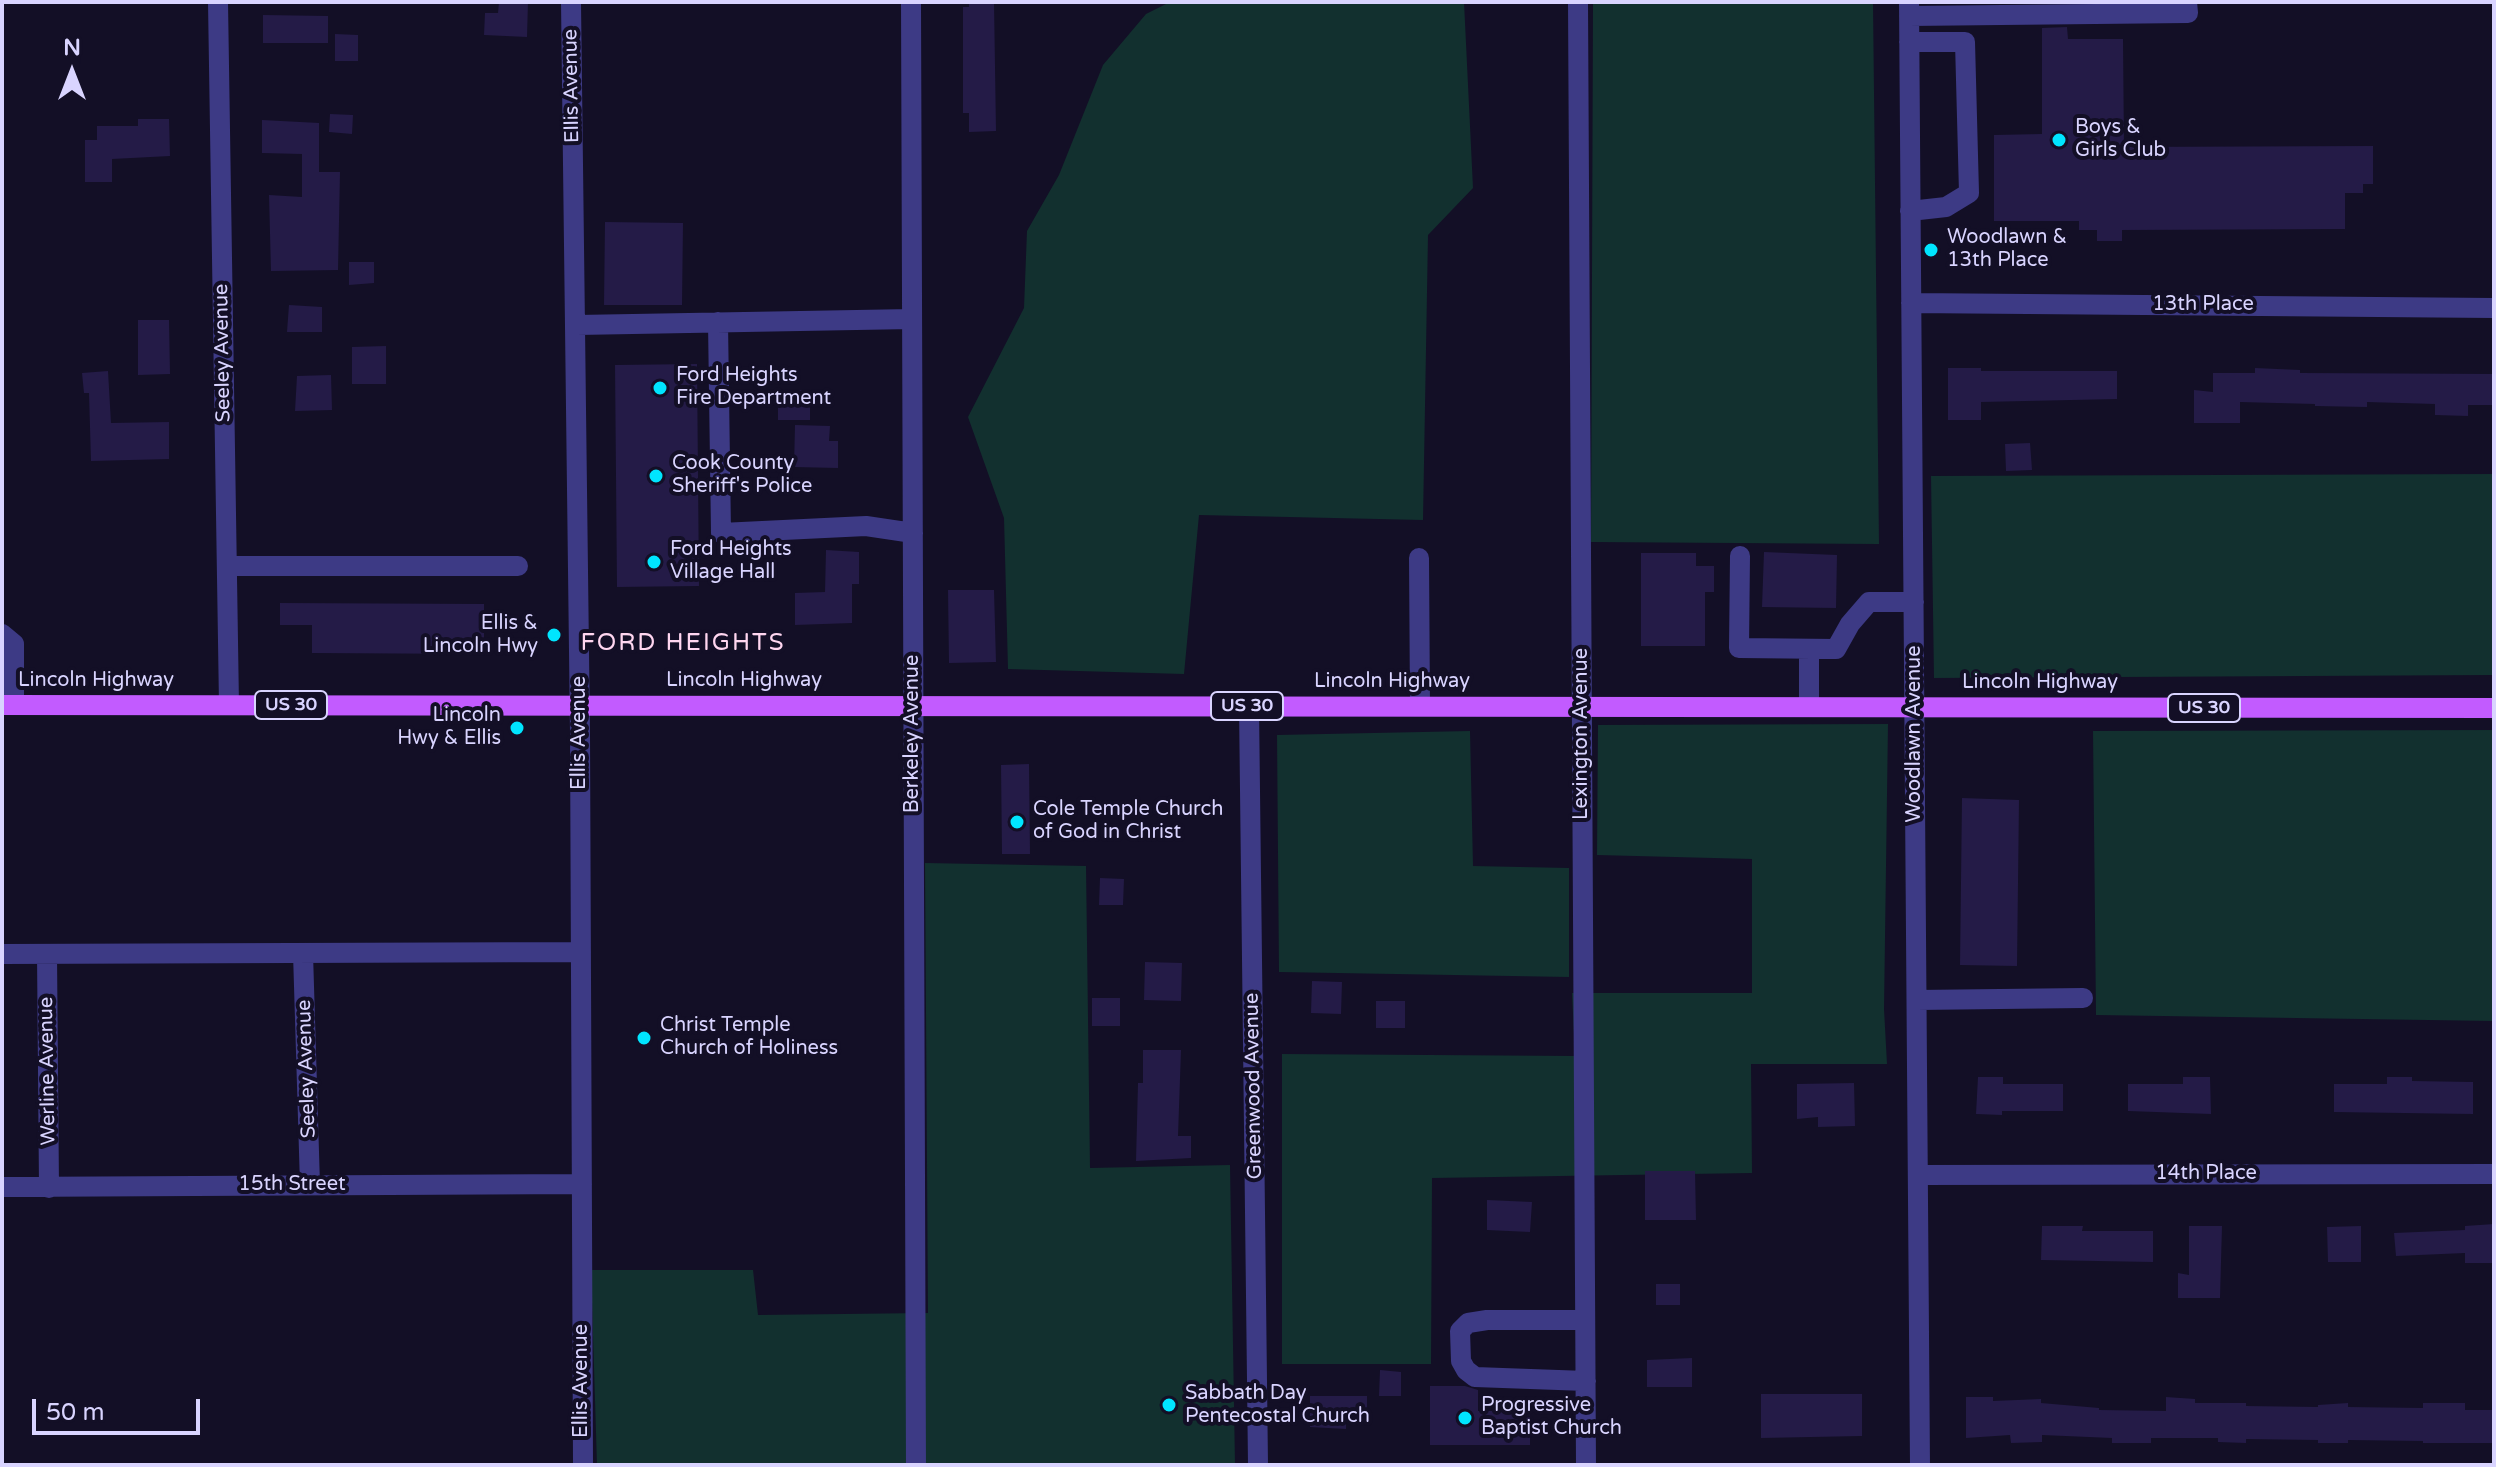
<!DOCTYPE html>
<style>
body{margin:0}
#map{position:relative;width:2496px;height:1467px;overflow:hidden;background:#130f26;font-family:"Varela Round",sans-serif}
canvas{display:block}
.frame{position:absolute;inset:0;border:4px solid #d9d4ff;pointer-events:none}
.north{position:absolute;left:32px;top:32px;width:80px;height:80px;-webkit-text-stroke:6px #130f26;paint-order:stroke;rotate:0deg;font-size:22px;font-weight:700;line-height:32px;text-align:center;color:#d9d4ff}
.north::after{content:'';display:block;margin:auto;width:28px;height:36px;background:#d9d4ff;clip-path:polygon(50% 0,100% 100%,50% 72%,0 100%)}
.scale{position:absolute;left:32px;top:1399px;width:168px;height:36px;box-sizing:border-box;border:4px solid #d9d4ff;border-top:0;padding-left:10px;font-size:24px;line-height:28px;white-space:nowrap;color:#d9d4ff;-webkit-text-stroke:6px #130f26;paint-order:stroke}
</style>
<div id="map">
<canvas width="2496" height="1467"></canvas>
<div class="frame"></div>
<div class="north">N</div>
<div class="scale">50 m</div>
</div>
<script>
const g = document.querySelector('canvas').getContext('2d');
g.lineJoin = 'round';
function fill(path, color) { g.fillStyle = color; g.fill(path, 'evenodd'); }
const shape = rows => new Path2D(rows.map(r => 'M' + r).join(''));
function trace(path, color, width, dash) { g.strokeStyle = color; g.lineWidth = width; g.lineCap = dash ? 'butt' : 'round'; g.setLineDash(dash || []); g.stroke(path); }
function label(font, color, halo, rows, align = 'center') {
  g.font = font + ' "Varela Round",sans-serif'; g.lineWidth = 8; g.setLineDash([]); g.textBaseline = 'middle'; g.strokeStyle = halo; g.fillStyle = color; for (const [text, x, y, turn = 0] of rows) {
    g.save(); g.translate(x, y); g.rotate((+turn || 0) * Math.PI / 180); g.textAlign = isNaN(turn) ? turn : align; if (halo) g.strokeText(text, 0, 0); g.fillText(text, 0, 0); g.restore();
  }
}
fill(shape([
 [1170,2,1464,2,1473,188,1428,235,1423,520,1199,515,1184,674,1008,669,1004,518,968,417,1024,308,1027,231,1059,175,1103,65,1146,14],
 [1593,2,1873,2,1879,544,1591,542],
 [2494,474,2494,675,1934,678,1931,476],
 [1888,724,1884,1009,1887,1064,1751,1064,1752,1173,1432,1178,1431,1364,1282,1364,1282,1054,1575,1056,1572,993,1752,993,1752,859,1597,855,1598,725],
 [2494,730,2494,1021,2096,1015,2093,731],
 [1470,731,1473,866,1569,868,1569,977,1279,972,1277,735],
 [925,863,1086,866,1090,1168,1230,1165,1235,1465,597,1465,591,1270,753,1270,758,1315,928,1313]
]), '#12302f');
fill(shape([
 [499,2,528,2,527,37,484,35,485,13,498,13],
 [969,2,994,2,996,131,969,132,969,113,963,113,963,7,969,7],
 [263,15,328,16,328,43,263,43],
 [2067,27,2068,39,2123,39,2124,147,2373,146,2373,184,2363,184,2363,193,2345,193,2345,229,2122,230,2122,241,2097,241,2097,230,2079,230,2079,221,1994,221,1994,135,2042,134,2042,28],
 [335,34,358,35,358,61,335,61],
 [330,114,353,115,352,134,329,132],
 [138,119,169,119,170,156,112,159,112,182,85,182,85,140,97,140,97,126,138,126],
 [262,120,319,123,319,172,340,172,338,270,271,271,269,195,302,197,302,154,262,153],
 [605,222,683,223,682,305,604,305],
 [349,262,374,262,374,283,349,285],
 [289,305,322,307,322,332,287,332],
 [138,320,169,320,170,374,138,375],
 [386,346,386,384,352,384,352,347],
 [697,364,699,586,617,587,615,365],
 [1948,368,1981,368,1981,371,2117,371,2117,399,1981,402,1981,420,1948,420],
 [2255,368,2300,370,2300,373,2494,374,2494,405,2468,405,2468,416,2435,415,2435,404,2367,402,2367,407,2315,406,2315,404,2240,402,2240,423,2194,423,2194,390,2213,392,2213,373,2255,373],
 [108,371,111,423,169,422,169,459,91,461,89,393,84,393,82,373],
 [331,375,332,410,295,411,297,376],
 [778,390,810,390,810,420,778,420],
 [795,425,830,426,829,441,838,441,838,468,794,467],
 [2030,443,2032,470,2006,471,2005,444],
 [826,550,859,552,859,584,852,584,852,623,795,625,795,593,825,592],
 [1764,552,1837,555,1836,608,1762,607],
 [1641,553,1696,553,1696,566,1714,566,1714,592,1705,592,1705,646,1641,646],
 [948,590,994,590,996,662,949,663],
 [280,603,484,604,484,654,312,653,312,625,280,625],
 [1029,764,1030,854,1002,854,1001,765],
 [1962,798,2019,800,2017,966,1960,965],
 [1100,878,1124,879,1123,905,1099,905],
 [1145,962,1182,963,1181,1001,1144,1000],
 [1312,981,1342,982,1341,1014,1311,1013],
 [1092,998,1120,998,1120,1026,1092,1026],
 [1376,1001,1405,1001,1405,1028,1376,1028],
 [1143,1050,1181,1050,1178,1136,1191,1136,1191,1158,1136,1161,1138,1083,1143,1083],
 [1978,1077,2003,1077,2003,1084,2063,1084,2063,1111,2002,1111,2002,1115,1976,1114],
 [2183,1077,2210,1077,2211,1114,2128,1111,2128,1084,2183,1084],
 [2387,1077,2412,1077,2412,1081,2473,1082,2473,1114,2334,1112,2334,1084,2387,1084],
 [1854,1083,1855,1126,1818,1127,1818,1117,1797,1119,1797,1084],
 [1645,1171,1695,1171,1696,1220,1645,1220],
 [1487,1200,1532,1202,1530,1232,1487,1230],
 [2494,1224,2494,1263,2465,1263,2465,1253,2396,1256,2394,1233,2465,1230,2465,1226],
 [2042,1226,2083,1226,2082,1231,2153,1231,2153,1262,2041,1260],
 [2189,1226,2222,1226,2220,1298,2178,1298,2178,1273,2189,1275],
 [2361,1226,2361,1262,2328,1262,2327,1227],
 [1656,1284,1680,1284,1680,1305,1656,1305],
 [1692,1358,1692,1387,1647,1387,1647,1360],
 [1380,1370,1401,1372,1401,1396,1379,1396],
 [1430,1386,1465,1386,1478,1390,1478,1411,1530,1411,1530,1445,1430,1445],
 [1761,1394,1862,1394,1862,1436,1761,1438],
 [1310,1396,1367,1396,1367,1421,1346,1421,1346,1429,1310,1427],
 [1966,1397,1993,1397,1993,1401,2041,1399,2041,1403,2099,1408,2099,1410,2166,1411,2166,1397,2195,1399,2195,1403,2246,1403,2246,1406,2318,1407,2318,1405,2348,1403,2348,1407,2423,1408,2423,1403,2465,1403,2465,1410,2494,1410,2494,1443,2423,1443,2423,1441,2348,1440,2348,1443,2318,1443,2318,1440,2246,1439,2246,1443,2218,1442,2218,1438,2151,1438,2151,1443,2112,1443,2112,1438,2042,1435,2042,1442,2011,1443,2010,1435,1966,1438]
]), '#241b47');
trace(shape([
 [218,2,229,705],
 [571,2,580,732,583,1465],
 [911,2,916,1465],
 [1578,2,1586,1465],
 [1909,2,1920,1465],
 [1909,16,2188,13,2187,2],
 [1909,42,1965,42,1969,193,1946,207,1910,211],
 [1911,303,2494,308],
 [718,322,721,533,866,526,913,533],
 [577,325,912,319],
 [1740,556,1739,648,1836,649,1850,624,1869,602,1914,602],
 [1419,558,1420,706],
 [227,566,518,566],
 [2,634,14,644,14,705],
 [1809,649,1809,707],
 [1249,706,1258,1465],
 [303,953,310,1185],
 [2,954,581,952],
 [47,954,49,1188],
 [1917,1000,2083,998],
 [1918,1175,2494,1174],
 [2,1187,582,1184],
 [1585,1320,1487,1320,1468,1323,1460,1331,1461,1361,1466,1370,1475,1377,1586,1381]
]), '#3d3a85', 20);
trace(shape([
 [2,705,2494,708]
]), '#c25bff', 20);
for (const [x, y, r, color] of [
 [2059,140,8,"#00e5ff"],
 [1931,250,8,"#00e5ff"],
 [660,388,8,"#00e5ff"],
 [656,476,8,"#00e5ff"],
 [654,562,8,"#00e5ff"],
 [554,635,8,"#00e5ff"],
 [517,728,8,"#00e5ff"],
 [1017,822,8,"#00e5ff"],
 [644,1038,8,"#00e5ff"],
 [1169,1405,8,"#00e5ff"],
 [1465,1418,8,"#00e5ff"]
]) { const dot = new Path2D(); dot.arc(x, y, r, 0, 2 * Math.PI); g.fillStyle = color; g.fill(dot); trace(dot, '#130f26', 3); }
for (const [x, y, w] of [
 [291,705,72],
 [1247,706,72],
 [2204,708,72]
]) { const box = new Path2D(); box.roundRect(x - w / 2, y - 14, w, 28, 6); g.fillStyle = '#130f26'; g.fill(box); trace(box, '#d9d4ff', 2); }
label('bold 18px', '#d9d4ff', null, [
 ["US 30",291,705],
 ["US 30",1247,706],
 ["US 30",2204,708]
]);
label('20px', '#d9d4ff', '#130f26', [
 ["Ellis Avenue",572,86,-91],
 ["13th Place",2203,305],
 ["Seeley Avenue",223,353,-91],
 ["Lincoln Highway",96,681],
 ["Lincoln Highway",744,681],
 ["Lincoln Highway",1392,682],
 ["Lincoln Highway",2040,683],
 ["Ellis Avenue",580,733,-90],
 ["Berkeley Avenue",913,734,-90],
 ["Lexington Avenue",1582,734,-90],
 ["Woodlawn Avenue",1915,734,-90],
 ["Seeley Avenue",307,1069,-92],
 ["Werline Avenue",48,1071,-91],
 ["Greenwood Avenue",1254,1086,-91],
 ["14th Place",2206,1174],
 ["15th Street",292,1185],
 ["Ellis Avenue",582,1381,-90]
]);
label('20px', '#d9d4ff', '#130f26', [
 ["Boys &",2075,128],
 ["Girls Club",2075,151],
 ["Woodlawn &",1947,238],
 ["13th Place",1947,261],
 ["Ford Heights",676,376],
 ["Fire Department",676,399],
 ["Cook County",672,464],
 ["Sheriff's Police",672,487],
 ["Ford Heights",670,550],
 ["Village Hall",670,573],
 ["Ellis &",538,624,"right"],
 ["Lincoln Hwy",538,647,"right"],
 ["Lincoln",501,716,"right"],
 ["Hwy & Ellis",501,739,"right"],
 ["Cole Temple Church",1033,810],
 ["of God in Christ",1033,833],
 ["Christ Temple",660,1026],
 ["Church of Holiness",660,1049],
 ["Sabbath Day",1185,1394],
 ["Pentecostal Church",1185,1417],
 ["Progressive",1481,1406],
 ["Baptist Church",1481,1429]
], 'left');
g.letterSpacing = '2px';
label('24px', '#ffd6f0', '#130f26', [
 ["FORD HEIGHTS",683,644]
]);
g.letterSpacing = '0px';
</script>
